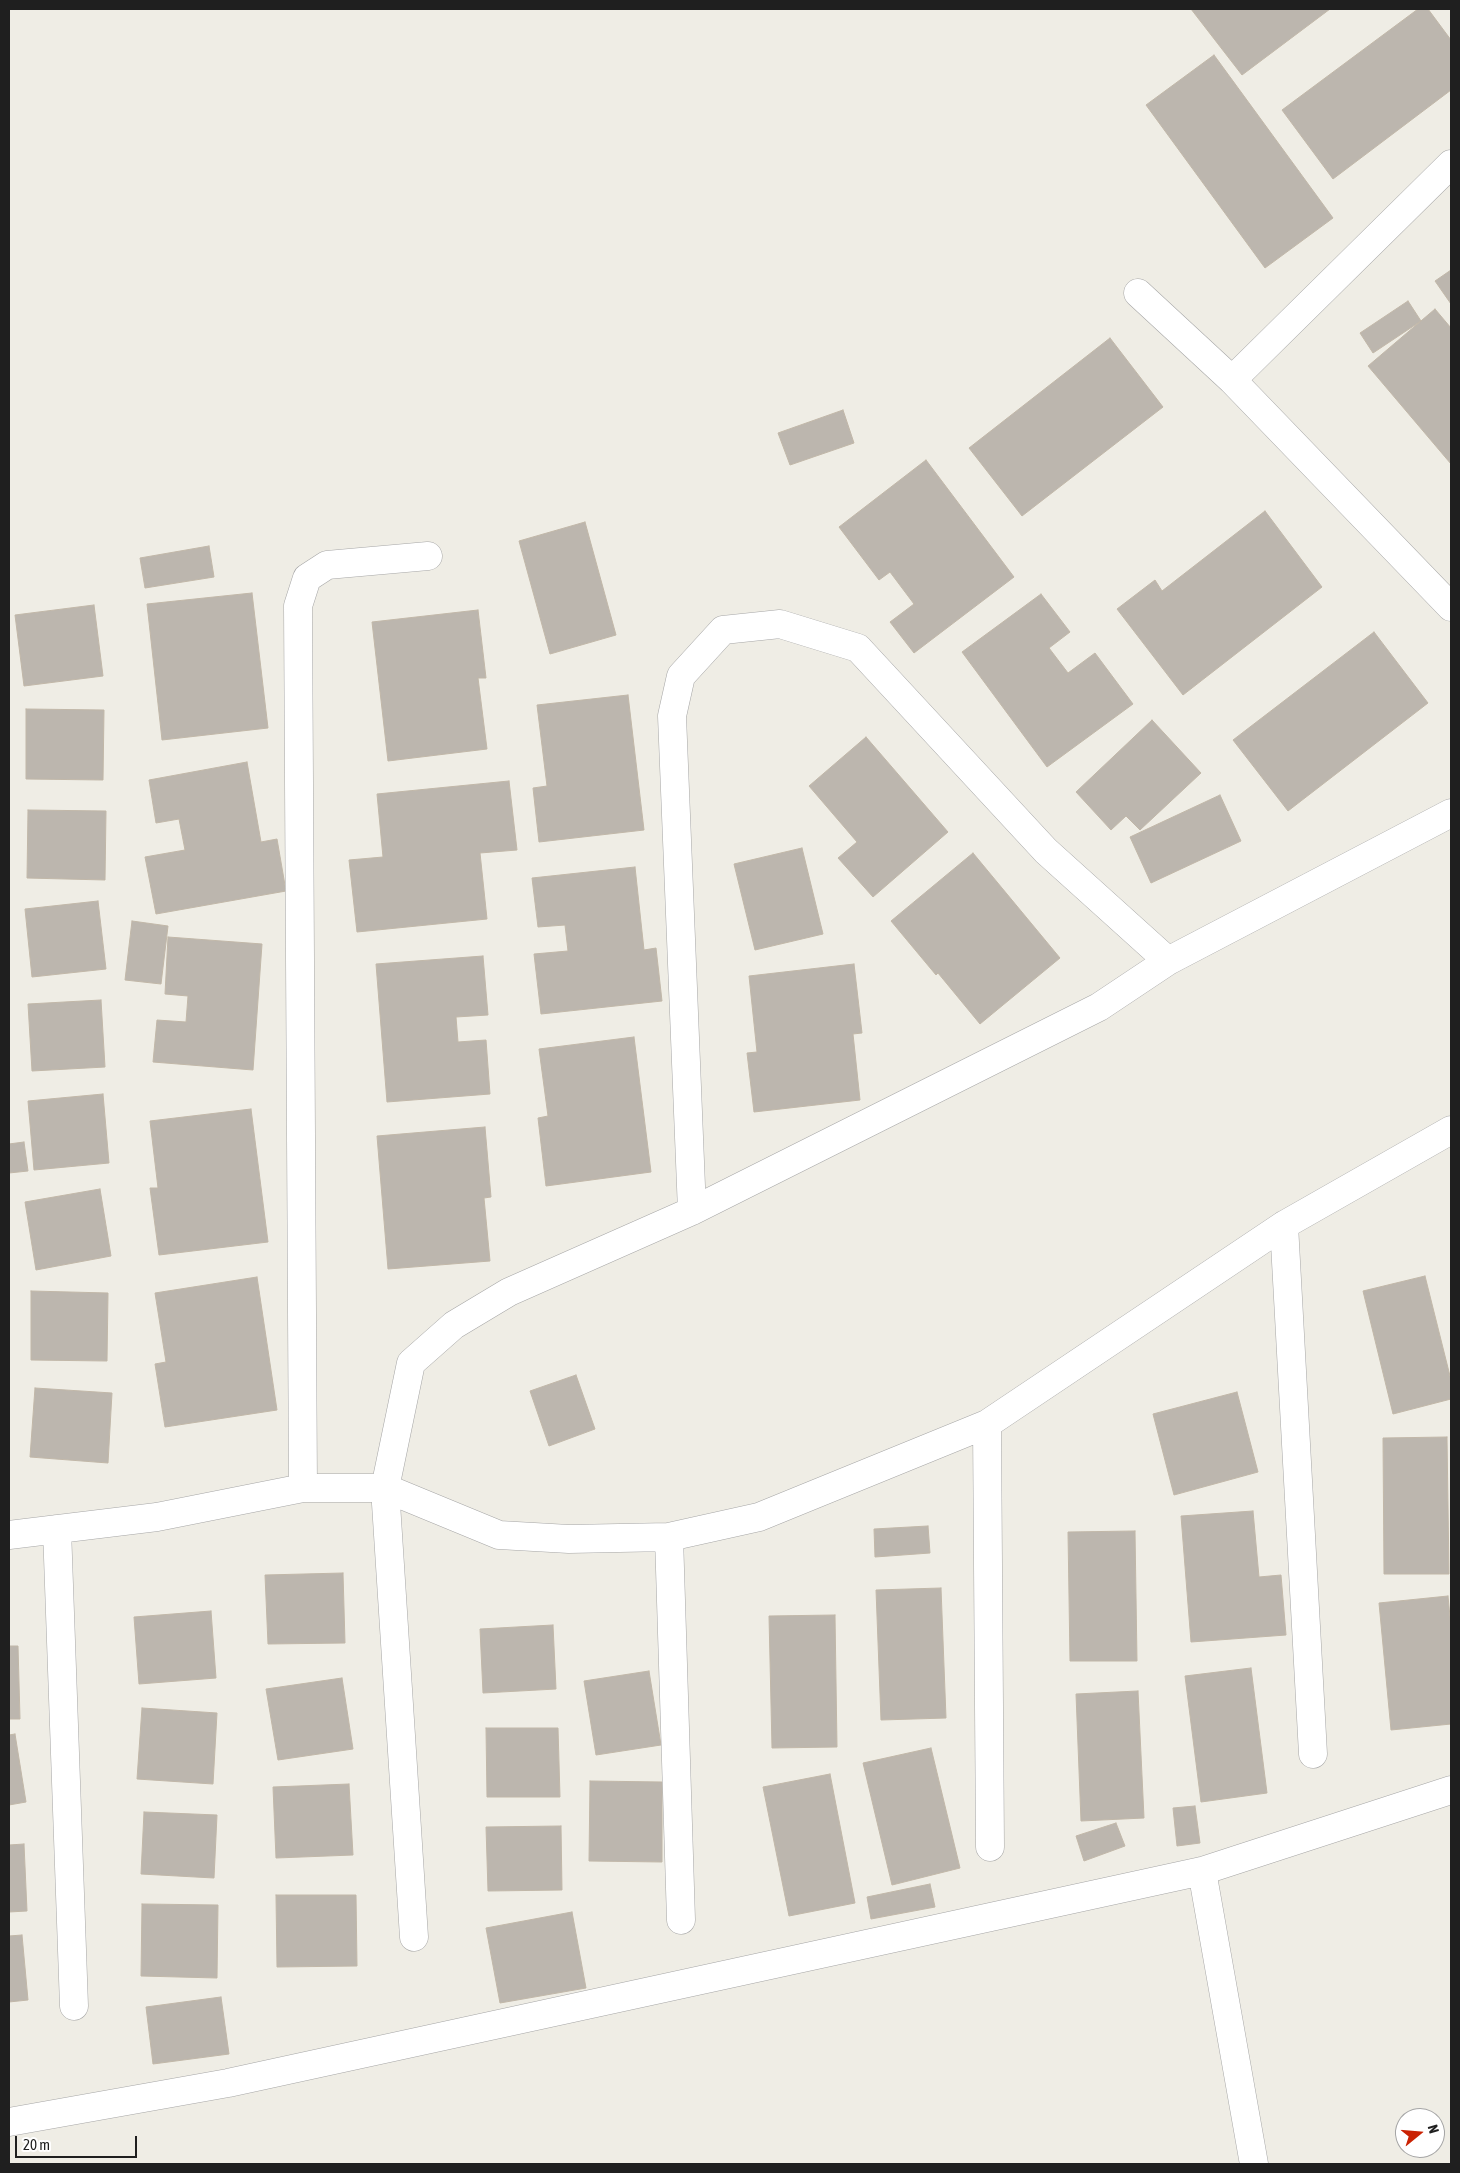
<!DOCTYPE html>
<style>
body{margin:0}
#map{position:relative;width:1460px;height:2173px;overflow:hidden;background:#efede5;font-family:"Asap Condensed",sans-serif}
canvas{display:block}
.frame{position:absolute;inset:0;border:10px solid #1f1f1f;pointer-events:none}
.north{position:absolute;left:1395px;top:2108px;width:50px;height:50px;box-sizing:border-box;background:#fff;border:1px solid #a5a5a5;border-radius:50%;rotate:73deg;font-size:14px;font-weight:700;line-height:20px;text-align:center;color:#1f1f1f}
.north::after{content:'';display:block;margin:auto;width:18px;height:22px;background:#ca2203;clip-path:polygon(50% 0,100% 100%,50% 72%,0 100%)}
.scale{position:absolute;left:15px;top:2136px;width:122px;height:22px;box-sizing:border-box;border:2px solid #1f1f1f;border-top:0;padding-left:6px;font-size:15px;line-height:18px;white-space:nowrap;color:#1f1f1f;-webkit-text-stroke:4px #fff;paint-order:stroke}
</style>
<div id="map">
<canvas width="1460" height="2173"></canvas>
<div class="frame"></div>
<div class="north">N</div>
<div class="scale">20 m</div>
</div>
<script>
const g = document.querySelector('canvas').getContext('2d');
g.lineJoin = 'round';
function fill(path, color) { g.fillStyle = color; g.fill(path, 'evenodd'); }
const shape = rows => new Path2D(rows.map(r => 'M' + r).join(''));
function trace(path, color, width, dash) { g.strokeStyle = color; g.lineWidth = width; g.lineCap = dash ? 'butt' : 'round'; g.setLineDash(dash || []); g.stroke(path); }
const building = shape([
 [1191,9,1330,9,1242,75,1191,9],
 [1418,9,1428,9,1451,40,1451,90,1333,179,1282,110,1418,9],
 [1214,55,1333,218,1265,268,1146,105,1214,55],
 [1451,270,1451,304,1435,281,1451,270],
 [1408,301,1421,321,1373,353,1360,333,1408,301],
 [1435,309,1451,328,1451,464,1368,366,1435,309],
 [1110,338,1163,407,1022,516,969,448,1110,338],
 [843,410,854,443,790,465,778,433,843,410],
 [926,460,1014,577,914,653,890,622,914,604,890,572,879,580,839,527,926,460],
 [1265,511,1322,587,1183,695,1117,609,1155,580,1162,591,1265,511],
 [585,522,616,635,550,654,519,541,585,522],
 [209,546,214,577,145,588,140,558,209,546],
 [252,593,268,728,162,740,147,604,252,593],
 [1041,594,1070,632,1049,648,1068,673,1095,653,1133,704,1047,767,962,652,1041,594],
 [94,605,103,676,24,686,15,615,94,605],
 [478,610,486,678,478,678,487,749,388,761,372,622,478,610],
 [1374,632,1428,703,1288,811,1233,740,1374,632],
 [628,695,644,830,539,842,533,788,547,786,537,705,628,695],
 [26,709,104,710,103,780,26,779,26,709],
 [1152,720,1201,773,1140,830,1126,816,1111,830,1076,792,1152,720],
 [866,737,948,832,873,897,838,858,857,842,809,786,866,737],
 [247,762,261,842,277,839,286,891,156,914,145,857,185,850,179,819,156,823,149,780,247,762],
 [509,781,517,850,480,853,487,919,357,932,349,860,383,857,377,794,509,781],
 [1220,795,1241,841,1151,883,1130,837,1220,795],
 [28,810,106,811,105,880,27,878,28,810],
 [802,848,823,934,755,950,734,864,802,848],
 [973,853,1060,958,980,1024,938,973,936,975,891,921,973,853],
 [635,867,644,950,656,948,662,1001,541,1014,534,954,568,951,565,925,538,927,532,878,635,867],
 [98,901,106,969,32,977,25,909,98,901],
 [132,921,168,926,161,984,125,980,132,921],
 [168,937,262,944,253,1070,153,1062,157,1020,186,1022,188,996,165,994,168,937],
 [483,956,488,1015,456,1017,458,1042,486,1040,490,1094,387,1102,376,964,483,956],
 [854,964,862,1033,853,1034,860,1100,754,1112,747,1053,757,1052,749,976,854,964],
 [101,1000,105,1067,32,1071,28,1004,101,1000],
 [634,1037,651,1172,546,1186,538,1118,548,1116,539,1049,634,1037],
 [103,1094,109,1163,34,1170,28,1101,103,1094],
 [251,1109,268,1242,159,1255,150,1188,158,1188,150,1121,251,1109],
 [485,1127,491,1197,484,1198,490,1261,388,1269,377,1136,485,1127],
 [24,1142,28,1171,9,1173,9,1144,24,1142],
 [100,1189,111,1256,36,1270,25,1202,100,1189],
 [1425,1276,1451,1380,1451,1399,1393,1414,1363,1291,1425,1276],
 [257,1277,277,1410,165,1427,155,1364,166,1362,155,1293,257,1277],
 [31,1291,108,1293,107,1361,31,1360,31,1291],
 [576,1375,595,1429,549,1446,530,1391,576,1375],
 [35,1388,112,1393,108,1463,30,1457,35,1388],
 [1237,1392,1258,1472,1174,1495,1153,1414,1237,1392],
 [1447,1437,1449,1574,1384,1574,1383,1438,1447,1437],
 [1253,1511,1259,1577,1281,1575,1286,1635,1191,1642,1181,1516,1253,1511],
 [928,1526,930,1553,875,1557,874,1529,928,1526],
 [1135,1531,1137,1661,1070,1661,1068,1532,1135,1531],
 [343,1573,345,1643,268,1644,265,1575,343,1573],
 [941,1588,946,1718,881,1720,876,1590,941,1588],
 [1448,1596,1451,1627,1451,1724,1391,1730,1379,1603,1448,1596],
 [211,1611,216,1678,139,1684,134,1617,211,1611],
 [835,1615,837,1747,772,1748,769,1616,835,1615],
 [553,1625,556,1689,483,1693,480,1629,553,1625],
 [9,1646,18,1646,20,1719,9,1719,9,1646],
 [1251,1668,1267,1793,1201,1802,1185,1676,1251,1668],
 [649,1671,661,1745,596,1755,584,1681,649,1671],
 [342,1678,353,1749,278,1760,266,1689,342,1678],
 [1138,1691,1144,1818,1081,1821,1076,1694,1138,1691],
 [142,1708,217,1713,213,1784,137,1779,142,1708],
 [486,1728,558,1728,560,1797,487,1797,486,1728],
 [15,1734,26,1802,9,1805,9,1735,15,1734],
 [931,1748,960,1868,892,1885,863,1763,931,1748],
 [830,1774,855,1903,789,1916,763,1787,830,1774],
 [590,1781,662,1782,662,1862,589,1861,590,1781],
 [349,1784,353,1855,276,1858,273,1787,349,1784],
 [1195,1806,1200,1843,1177,1846,1173,1808,1195,1806],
 [144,1812,217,1815,214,1878,141,1874,144,1812],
 [1116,1823,1125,1846,1084,1861,1076,1836,1116,1823],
 [561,1826,562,1890,488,1891,486,1827,561,1826],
 [24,1844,27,1911,9,1912,9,1845,24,1844],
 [930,1884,935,1907,871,1919,867,1897,930,1884],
 [276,1895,356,1895,357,1966,277,1967,276,1895],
 [142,1904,218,1905,217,1978,141,1976,142,1904],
 [572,1912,586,1988,500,2003,486,1928,572,1912],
 [22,1935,28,2000,9,2002,9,1936,22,1935],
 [221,1997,229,2054,153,2064,146,2007,221,1997]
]);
fill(building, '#bcb6ae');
trace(building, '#c1b7a8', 1);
const minor = shape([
 [1138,293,1232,380,1451,607],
 [1232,380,1451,164],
 [692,1211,672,716,681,676,723,630,780,624,858,648,1046,851,1168,961],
 [1284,1225,1313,1754],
 [987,1424,990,1847],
 [303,1488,298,606,307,578,327,565,428,556],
 [57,1529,74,2006],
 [9,1535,157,1517,303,1488,385,1488,499,1535,569,1539,669,1537,759,1517,987,1424,1284,1225,1451,1130],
 [669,1537,681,1920],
 [1202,1871,1254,2164],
 [414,1937,385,1488,411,1363,454,1325,509,1292,692,1211,1099,1007,1168,961,1451,813],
 [9,2122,228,2083,1202,1871,1451,1790]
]);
trace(minor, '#a6a6a6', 29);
trace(minor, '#fff', 28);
</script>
